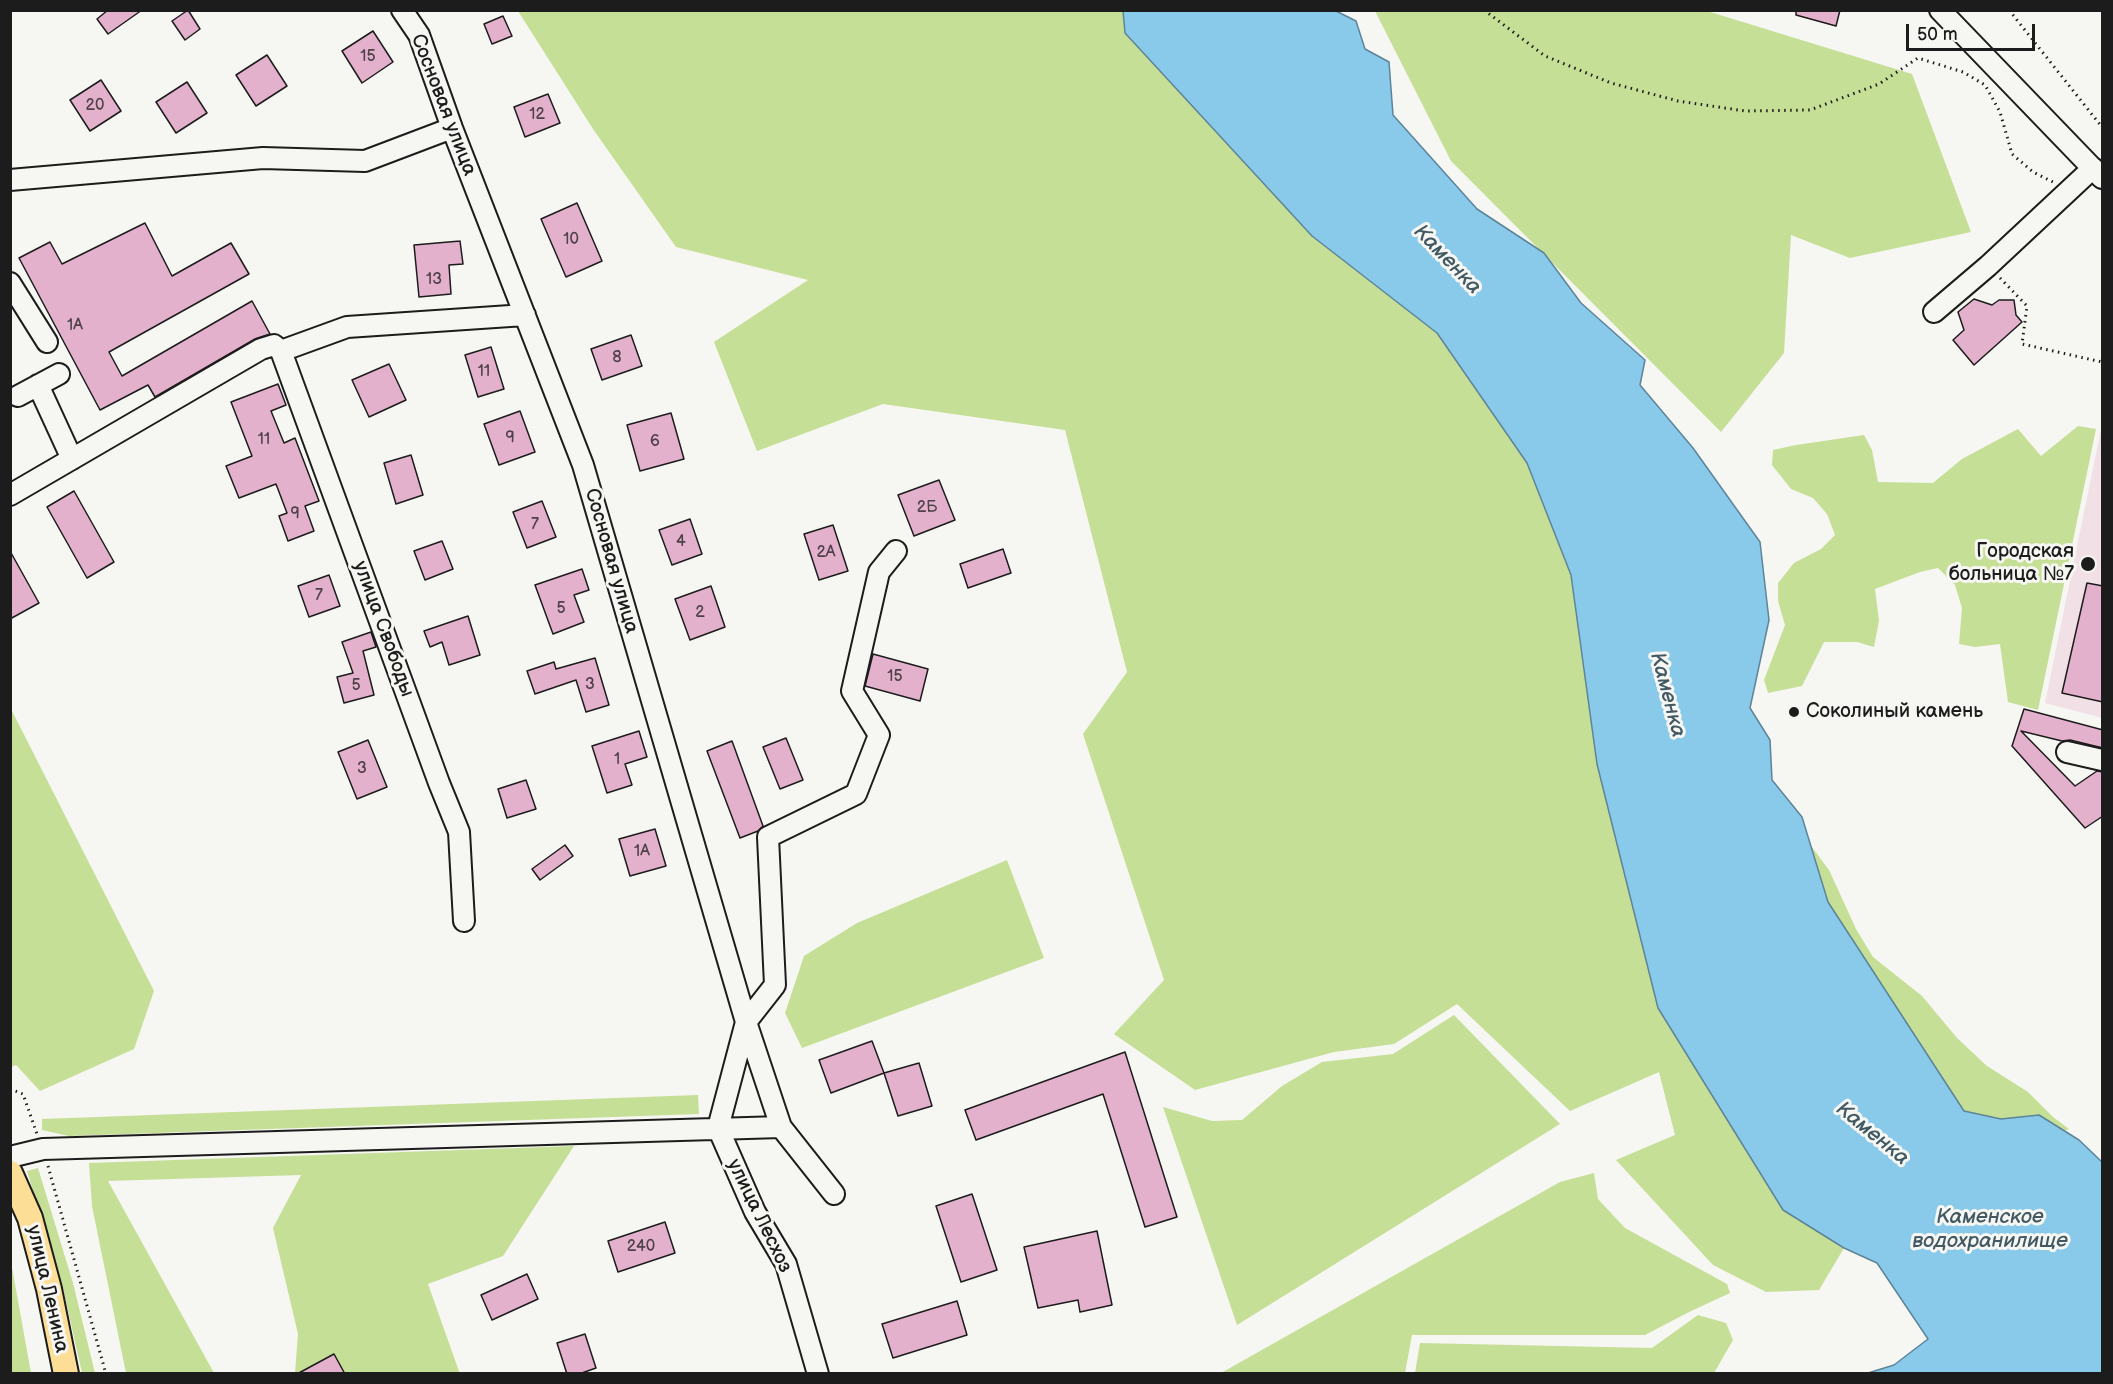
<!DOCTYPE html>
<meta charset="utf-8">
<style>
body{margin:0}
#map{position:relative;width:2113px;height:1384px;overflow:hidden;background:#f6f6f2;font-family:"Balsamiq Sans",sans-serif}
canvas{display:block}
.frame{position:absolute;inset:0;border:12px solid #1c1c1c;pointer-events:none}
.scale{position:absolute;left:1906px;top:24px;width:129px;height:27px;box-sizing:border-box;border:3px solid #1c1c1c;border-top:0;padding-left:8px;font-size:18px;line-height:21px;white-space:nowrap;color:#1c1c1c;-webkit-text-stroke:4px #f6f6f2;paint-order:stroke}
</style>
<div id="map">
<canvas width="2113" height="1384"></canvas>
<div class="frame"></div>
<div class="scale">50 m</div>
</div>
<script>
const g = document.querySelector('canvas').getContext('2d');
g.lineJoin = 'round';
function fill(path, color) { g.fillStyle = color; g.fill(path, 'evenodd'); }
const shape = rows => new Path2D(rows.map(r => 'M' + r).join(''));
function trace(path, color, width, dash) { g.strokeStyle = color; g.lineWidth = width; g.lineCap = dash ? 'butt' : 'round'; g.setLineDash(dash || []); g.stroke(path); }
function label(font, color, halo, rows, align = 'center') {
  g.font = font + ' "Balsamiq Sans",sans-serif'; g.lineWidth = 6; g.setLineDash([]); g.textBaseline = 'middle'; g.strokeStyle = halo; g.fillStyle = color; for (const [text, x, y, turn = 0] of rows) {
    g.save(); g.translate(x, y); g.rotate((+turn || 0) * Math.PI / 180); g.textAlign = isNaN(turn) ? turn : align; if (halo) g.strokeText(text, 0, 0); g.fillText(text, 0, 0); g.restore();
  }
}
fill(shape([
 [2102,424,2102,718,2045,703]
]), '#f1e1e7');
fill(shape([
 [518,11,1123,11,1125,33,1312,236,1437,333,1527,463,1571,575,1597,764,1658,1008,1783,1210,1844,1248,1819,1290,1766,1292,1713,1265,1616,1160,1675,1135,1659,1072,1570,1111,1457,1004,1394,1044,1334,1052,1195,1090,1114,1034,1164,980,1083,734,1127,672,1065,430,883,404,757,451,714,342,808,280,676,247,593,129],
 [1375,11,1707,11,1912,74,1971,232,1850,258,1791,235,1784,353,1721,432,1451,161],
 [2078,426,2096,429,2038,710,2008,702,2000,644,1975,647,1959,644,1962,608,1955,585,1938,568,1920,572,1875,589,1879,621,1874,647,1857,642,1824,642,1802,686,1768,693,1764,680,1785,625,1778,601,1778,583,1794,563,1821,549,1835,535,1827,514,1813,498,1791,489,1772,465,1773,450,1796,445,1864,435,1872,450,1878,482,1933,483,1962,459,2018,429,2041,456],
 [10,707,154,991,134,1049,40,1091,16,1065,11,1067],
 [1797,827,1829,870,1856,929,1873,957,1922,996,1957,1038,1987,1066,2028,1092,2053,1117,2069,1129,2057,1134,1975,1138,1829,922],
 [1007,860,1044,958,802,1048,785,1013,804,956,857,923],
 [1454,1015,1560,1124,1237,1325,1163,1107,1212,1121,1242,1120,1282,1086,1322,1062,1393,1054],
 [698,1095,699,1114,69,1136,42,1130,42,1119],
 [574,1146,503,1256,428,1284,460,1374,295,1373,298,1334,273,1228,301,1175,108,1181,214,1373,126,1373,92,1206,89,1163],
 [38,1168,73,1283,95,1373,82,1373,63,1288,27,1171],
 [1594,1173,1598,1199,1625,1228,1727,1284,1730,1293,1687,1313,1645,1335,1412,1335,1405,1373,1221,1373,1560,1182],
 [10,1262,11,1262,31,1373,11,1373],
 [1698,1315,1726,1323,1733,1340,1714,1373,1415,1373,1420,1343,1652,1348]
]), '#c6df96');
const water = shape([
 [1334,10,1356,21,1365,49,1389,62,1393,115,1477,209,1544,253,1581,303,1645,360,1640,385,1693,448,1760,542,1769,620,1750,708,1770,740,1772,780,1802,817,1828,902,1964,1111,2001,1119,2039,1115,2079,1140,2102,1162,2102,1373,1868,1373,1894,1365,1928,1339,1877,1263,1844,1248,1783,1210,1658,1008,1597,764,1571,575,1527,463,1437,333,1312,236,1125,33,1123,11,1334,10]
]);
fill(water, '#89c9ea');
trace(water, '#5d8498', 1.5);
const building = shape([
 [108,10,142,10,108,34,97,19,108,10],
 [188,10,200,29,185,40,172,21,188,10],
 [1796,10,1840,10,1836,26,1796,15,1796,10],
 [503,16,512,36,492,44,484,24,503,16],
 [373,31,393,62,362,83,342,51,373,31],
 [267,55,287,86,256,106,236,75,267,55],
 [101,80,121,111,90,131,70,100,101,80],
 [187,82,207,113,176,133,156,102,187,82],
 [548,94,560,123,525,137,514,107,548,94],
 [577,203,602,261,566,277,541,219,577,203],
 [145,223,172,276,231,243,249,274,109,352,122,376,252,301,270,334,255,339,155,397,148,385,100,410,19,258,50,242,62,264,145,223],
 [460,241,463,264,449,265,451,294,419,297,414,245,460,241],
 [1974,299,1992,305,1999,300,2014,300,2016,315,2022,322,1974,365,1953,340,1964,330,1958,312,1974,299],
 [631,335,642,366,602,380,591,349,631,335],
 [491,347,504,389,478,397,465,355,491,347],
 [389,364,406,400,369,417,352,380,389,364],
 [278,384,286,405,271,411,284,443,295,438,319,501,305,506,314,531,288,541,279,516,287,513,276,484,239,498,226,466,252,456,231,402,278,384],
 [520,411,535,452,499,465,484,424,520,411],
 [671,413,684,459,640,471,627,425,671,413],
 [411,455,423,495,396,504,384,463,411,455],
 [939,480,955,520,914,536,898,495,939,480],
 [74,491,114,562,87,578,47,507,74,491],
 [542,501,556,537,527,548,513,512,542,501],
 [690,519,702,554,672,565,659,530,690,519],
 [833,525,848,571,819,580,804,534,833,525],
 [442,541,453,569,425,580,414,551,442,541],
 [1003,549,1011,573,968,588,960,564,1003,549],
 [10,551,39,603,10,619,10,551],
 [582,569,589,590,574,595,584,622,553,634,535,585,582,569],
 [329,575,340,606,309,617,298,586,329,575],
 [2087,583,2103,586,2103,702,2062,693,2087,583],
 [711,586,725,627,690,640,675,599,711,586],
 [468,616,480,655,449,665,442,642,430,647,424,631,468,616],
 [371,632,376,647,363,651,374,695,344,703,337,677,353,673,342,642,371,632],
 [873,654,928,669,920,701,865,686,873,654],
 [595,658,609,705,586,712,576,680,535,694,527,671,554,662,556,669,595,658],
 [2024,709,2103,730,2103,748,2070,740,2062,741,2021,731,2075,786,2097,771,2103,772,2103,816,2085,828,2012,746,2024,709],
 [639,731,647,757,625,764,632,785,607,793,592,746,639,731],
 [786,738,803,780,780,789,763,747,786,738],
 [368,740,387,787,357,799,338,752,368,740],
 [732,741,763,826,758,831,740,838,707,751,732,741],
 [526,780,536,809,507,818,498,789,526,780],
 [655,829,666,866,630,876,619,839,655,829],
 [565,845,573,856,540,880,532,869,565,845],
 [872,1041,884,1073,831,1093,819,1060,872,1041],
 [1125,1052,1177,1217,1145,1227,1103,1094,976,1140,965,1110,1125,1052],
 [919,1063,932,1106,898,1116,884,1073,919,1063],
 [972,1194,997,1270,961,1282,936,1206,972,1194],
 [665,1222,675,1253,618,1272,608,1241,665,1222],
 [1097,1231,1112,1305,1080,1312,1078,1300,1038,1308,1024,1247,1097,1231],
 [527,1274,538,1299,492,1320,481,1295,527,1274],
 [957,1301,967,1335,893,1358,882,1324,957,1301],
 [585,1334,596,1368,579,1374,567,1374,557,1343,585,1334],
 [334,1354,345,1374,297,1374,334,1354]
]);
fill(building, '#e4b1cd');
trace(building, '#1c1c1c', 1.5);
const minor = shape([
 [402,10,419,35,452,128,583,465,746,1022,718,1128],
 [1940,10,2102,178],
 [10,180,263,158,365,161,452,128],
 [10,283,47,342],
 [1934,312,1988,266,2093,168],
 [281,351,347,327,525,315],
 [38,385,72,459],
 [18,396,59,374],
 [10,495,261,349,274,345,281,351,439,783,459,832,464,921],
 [2067,752,2102,760],
 [781,1127,834,1194],
 [718,1128,755,1212,786,1264,818,1374],
 [10,1157,43,1149,781,1127,746,1022,775,985,768,837,856,794,879,735,852,691,879,572,896,551]
]);
const major = shape([
 [10,1173,30,1218,49,1289,66,1374]
]);
trace(minor, '#1c1c1c', 24);
trace(major, '#1c1c1c', 28);
trace(shape([
 [1484,10,1545,56,1611,83,1678,101,1745,111,1810,110,1879,84,1918,58,1963,72,1985,85,2000,112,2012,154,2033,172,2053,182],
 [2009,10,2102,127],
 [2000,278,2027,306,2022,344,2102,362],
 [10,1089,23,1094,37,1134],
 [48,1166,106,1374]
]), '#1c1c1c', 3, [1.5, 4.5]);
trace(minor, '#f6f6f2', 20);
trace(major, '#fdde96', 24);
for (const [x, y, r, color] of [
 [2088,564,8,"#1c1c1c"],
 [1794,712,6,"#1c1c1c"]
]) { const dot = new Path2D(); dot.arc(x, y, r, 0, 2 * Math.PI); g.fillStyle = color; g.fill(dot); trace(dot, '#f6f6f2', 2); }
label('16px', '#4e4148', null, [
 ["15",368,57],
 ["20",95,106],
 ["12",537,115],
 ["10",571,240],
 ["13",434,280],
 ["1А",75,326],
 ["8",617,358],
 ["11",484,372],
 ["9",510,438],
 ["11",264,440],
 ["6",655,442],
 ["2Б",927,508],
 ["9",295,514],
 ["7",535,525],
 ["4",681,542],
 ["2А",826,553],
 ["7",319,596],
 ["5",561,609],
 ["2",700,613],
 ["15",895,677],
 ["3",590,685],
 ["5",356,686],
 ["1",617,760],
 ["3",362,769],
 ["1А",642,852],
 ["240",641,1247]
]);
label('20px', '#1c1c1c', '#f6f6f2', [
 ["Сосновая улица",443,105,69],
 ["Сосновая улица",611,561,74],
 ["улица Свободы",383,629,70],
 ["улица Лесхоз",759,1216,64],
 ["улица Ленина",47,1289,77]
]);
label('20px', '#1c1c1c', '#f6f6f2', [
 ["Городская",2074,552],
 ["больница №7",2074,575],
 ["Соколиный камень",1806,712,"left"]
], 'right');
label('italic 21px', '#425964', '#f6f6f2', [
 ["Каменка",1447,260,46],
 ["Каменка",1667,695,75],
 ["Каменка",1872,1134,39],
 ["Каменское",1990,1218],
 ["водохранилище",1990,1242]
]);
</script>
